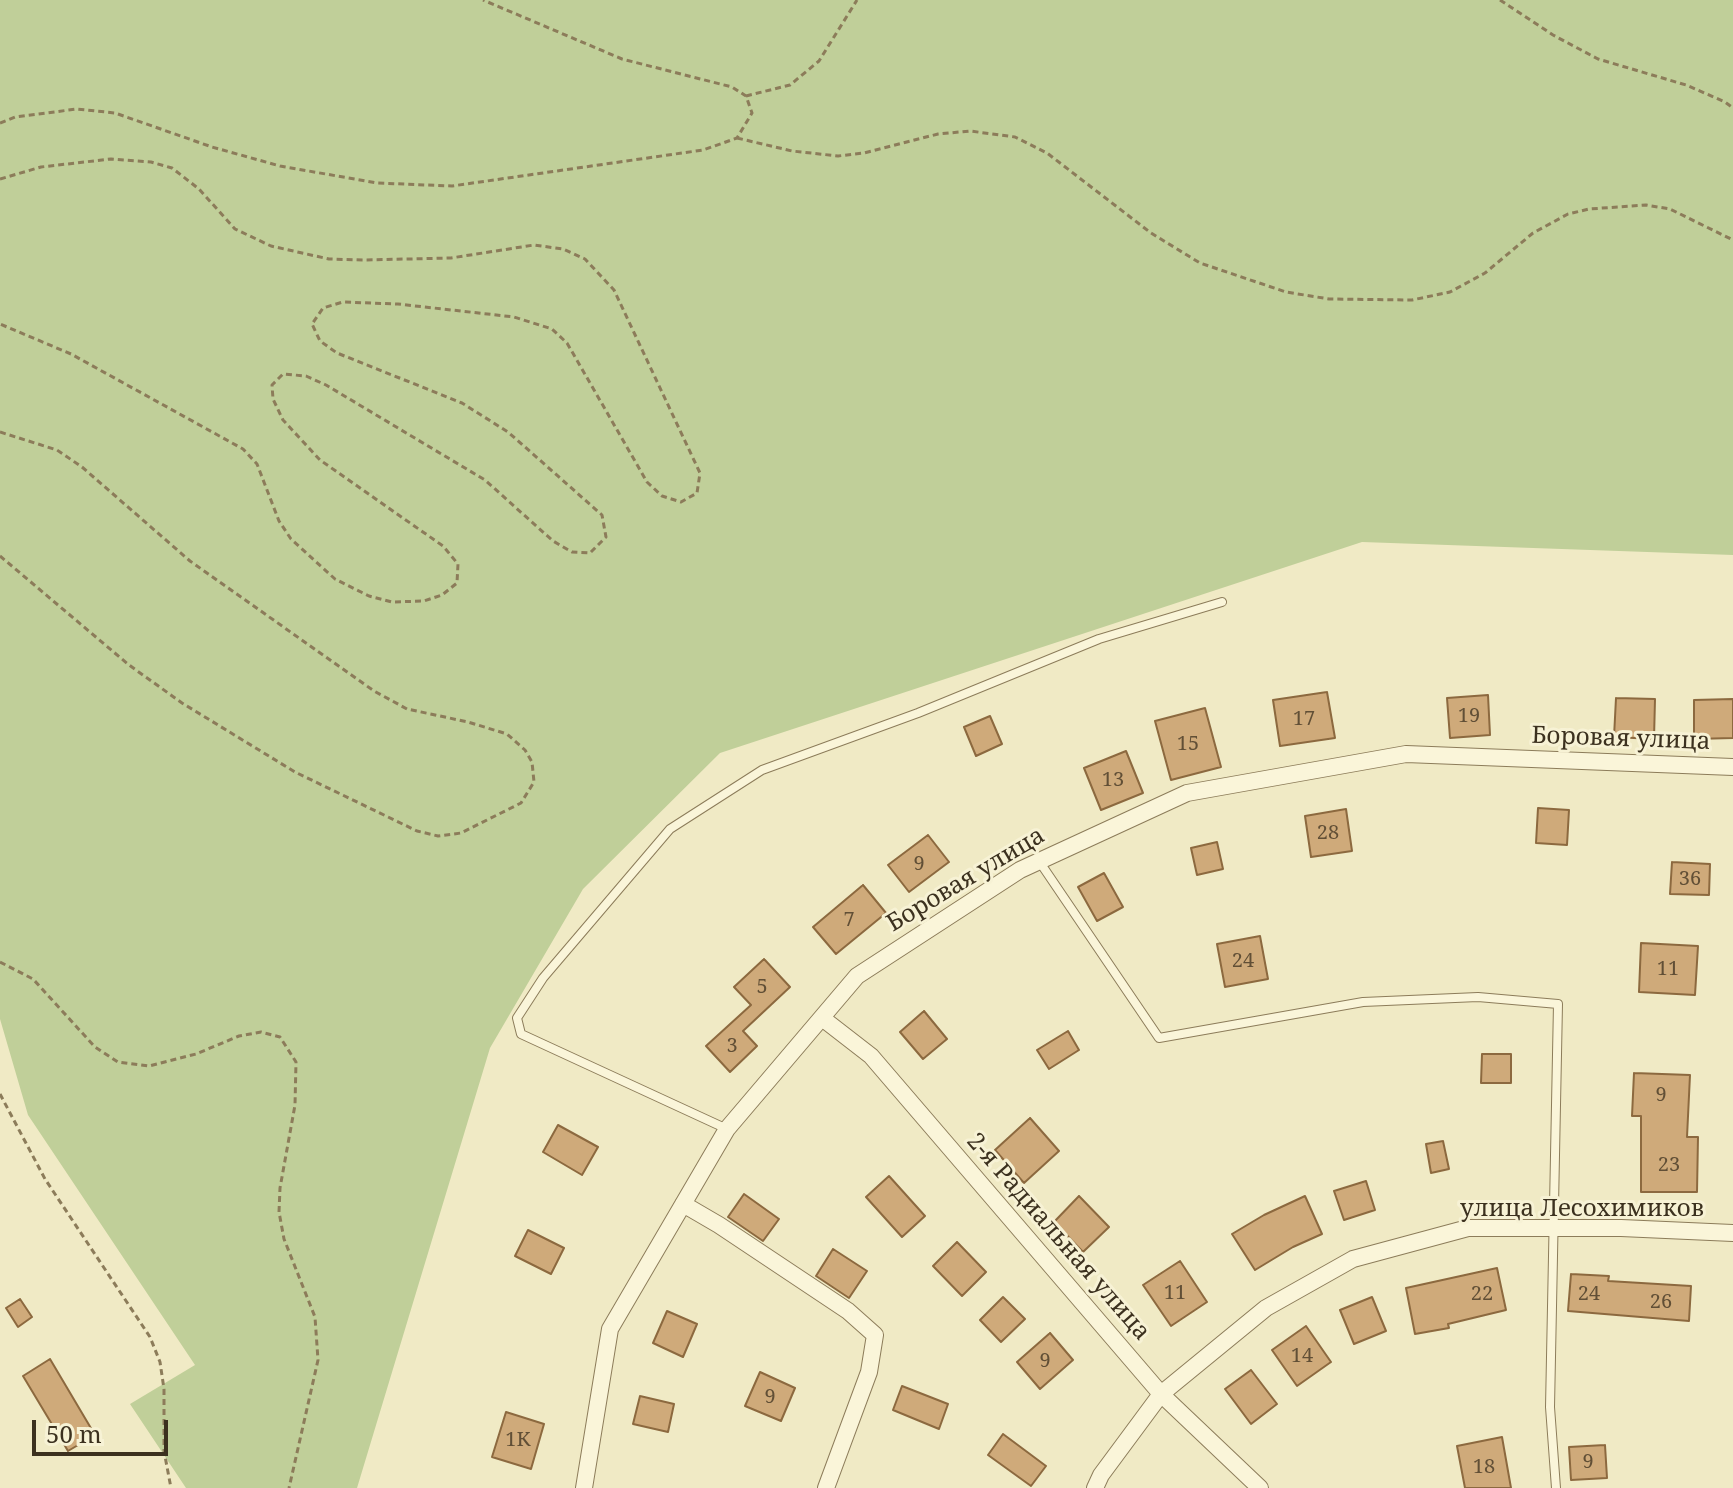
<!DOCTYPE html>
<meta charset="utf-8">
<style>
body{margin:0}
#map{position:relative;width:1733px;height:1488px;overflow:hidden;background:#f0eac5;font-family:"Noto Serif",serif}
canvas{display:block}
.scale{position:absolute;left:32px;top:1420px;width:136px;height:36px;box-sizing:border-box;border:4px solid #3c311f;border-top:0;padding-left:10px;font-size:24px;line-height:28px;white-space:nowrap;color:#3c311f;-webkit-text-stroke:6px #f7f2d5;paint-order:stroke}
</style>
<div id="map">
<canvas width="1733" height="1488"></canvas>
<div class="scale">50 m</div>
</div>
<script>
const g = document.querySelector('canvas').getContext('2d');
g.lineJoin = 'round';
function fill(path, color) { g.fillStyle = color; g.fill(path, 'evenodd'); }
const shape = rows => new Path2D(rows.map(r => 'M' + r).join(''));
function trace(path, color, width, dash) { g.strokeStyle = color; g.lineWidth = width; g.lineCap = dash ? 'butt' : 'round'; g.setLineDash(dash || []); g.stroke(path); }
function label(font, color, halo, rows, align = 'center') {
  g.font = font + ' "Noto Serif",serif'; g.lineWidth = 6; g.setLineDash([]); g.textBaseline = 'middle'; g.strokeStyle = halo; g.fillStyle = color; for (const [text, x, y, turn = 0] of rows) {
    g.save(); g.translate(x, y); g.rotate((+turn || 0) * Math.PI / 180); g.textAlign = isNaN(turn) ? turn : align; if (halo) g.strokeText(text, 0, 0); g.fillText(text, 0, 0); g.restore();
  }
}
fill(shape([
 [0,0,1733,0,1733,555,1362,542,720,753,583,889,490,1048,357,1488,186,1488,130,1404,195,1365,28,1115,0,1019]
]), '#c0cf99');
const building = shape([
 [1327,692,1335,738,1280,746,1273,700,1327,692],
 [1488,695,1490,735,1450,738,1447,698,1488,695],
 [1616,698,1655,699,1654,739,1614,737,1616,698],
 [1733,699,1733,738,1694,739,1694,700,1733,699],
 [1205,708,1221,767,1171,780,1155,721,1205,708],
 [990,716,1002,744,976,756,964,727,990,716],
 [1126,751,1143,793,1101,810,1084,768,1126,751],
 [1538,808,1569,810,1567,845,1536,843,1538,808],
 [1346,809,1352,851,1311,857,1305,816,1346,809],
 [928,835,949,862,909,892,888,865,928,835],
 [1217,842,1223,869,1197,875,1191,848,1217,842],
 [1672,862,1710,864,1709,895,1670,894,1672,862],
 [1104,873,1123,907,1097,921,1078,887,1104,873],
 [863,885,886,913,836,954,813,927,863,885],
 [1260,936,1268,979,1225,987,1217,944,1260,936],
 [1641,943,1698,946,1695,995,1639,992,1641,943],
 [764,959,790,987,743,1031,757,1046,730,1072,706,1046,751,1005,734,987,764,959],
 [924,1011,947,1039,923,1059,900,1032,924,1011],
 [1068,1031,1079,1050,1049,1069,1037,1050,1068,1031],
 [1482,1054,1511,1054,1511,1083,1481,1083,1482,1054],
 [1634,1073,1690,1075,1687,1137,1698,1137,1697,1192,1641,1192,1641,1116,1632,1116,1634,1073],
 [1030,1118,1059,1151,1024,1183,995,1150,1030,1118],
 [558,1125,598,1147,582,1175,543,1152,558,1125],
 [1443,1141,1449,1169,1431,1173,1426,1144,1443,1141],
 [889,1176,925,1216,902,1237,866,1197,889,1176],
 [1366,1181,1375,1210,1344,1220,1334,1191,1366,1181],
 [744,1194,779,1219,763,1241,728,1217,744,1194],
 [1079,1196,1109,1227,1083,1252,1054,1222,1079,1196],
 [1305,1196,1322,1234,1293,1247,1255,1270,1232,1234,1264,1215,1305,1196],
 [528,1230,564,1248,551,1274,515,1256,528,1230],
 [957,1242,986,1272,962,1296,933,1266,957,1242],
 [833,1249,867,1271,849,1298,816,1276,833,1249],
 [1180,1261,1207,1302,1171,1326,1143,1285,1180,1261],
 [1497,1268,1506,1310,1448,1324,1449,1328,1415,1334,1406,1288,1497,1268],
 [1571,1274,1609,1276,1608,1281,1691,1286,1689,1321,1568,1311,1571,1274],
 [1003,1297,1025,1319,1001,1342,980,1320,1003,1297],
 [1372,1297,1386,1331,1354,1344,1340,1310,1372,1297],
 [20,1299,32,1317,18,1327,6,1308,20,1299],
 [667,1311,697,1324,683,1357,653,1343,667,1311],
 [1306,1326,1331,1362,1297,1386,1272,1350,1306,1326],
 [1050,1333,1073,1360,1040,1389,1017,1362,1050,1333],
 [50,1359,95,1435,68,1451,23,1376,50,1359],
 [1251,1370,1277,1404,1251,1424,1225,1389,1251,1370],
 [760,1372,795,1388,781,1421,745,1406,760,1372],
 [902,1386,948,1404,939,1429,893,1410,902,1386],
 [640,1396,674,1404,668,1432,633,1424,640,1396],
 [506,1412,544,1424,531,1469,492,1457,506,1412],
 [1003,1434,1046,1466,1031,1486,988,1455,1003,1434],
 [1502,1437,1511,1488,1465,1488,1457,1446,1502,1437],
 [1605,1445,1607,1478,1571,1480,1569,1447,1605,1445]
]);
fill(building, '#cfaa7a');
trace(building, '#8c693f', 2);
const service = shape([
 [1039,861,1159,1038,1363,1002,1478,997,1558,1004,1550,1407,1556,1488],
 [727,1129,521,1034,517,1018,543,978,670,829,762,770,918,713,1099,639,1222,602]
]);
const minor = shape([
 [822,1018,871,1056,1161,1394,1260,1488],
 [683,1204,719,1225,848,1311,875,1335,869,1372,826,1488],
 [584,1488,610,1329,727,1129,857,976,1020,870,1187,793,1406,754,1733,767],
 [1095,1488,1101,1475,1161,1394,1266,1308,1353,1259,1468,1228,1621,1228,1733,1233]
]);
trace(service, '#8c7c5a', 10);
trace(minor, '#8c7c5a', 18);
trace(shape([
 [1500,0,1553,35,1598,59,1686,85,1725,102,1733,108],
 [746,96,790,85,819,61,857,0],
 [0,123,15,117,77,109,115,113,212,147,280,166,377,183,452,186,703,150,737,138,752,113,746,96,732,87,622,59,483,0],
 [737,138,792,151,838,156,864,153,938,134,970,131,1015,137,1047,153,1151,233,1200,263,1286,292,1329,299,1412,300,1450,292,1485,273,1533,233,1568,214,1589,209,1646,205,1670,209,1733,240],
 [0,179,41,167,111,159,151,162,172,168,199,189,235,229,271,246,329,259,364,260,451,258,534,245,563,249,585,259,614,290,700,473,697,493,681,502,662,496,647,482,567,343,552,329,514,317,398,304,343,302,323,308,312,324,320,341,337,353,462,403,508,432,602,515,606,537,590,553,572,552,553,541,485,480,326,385,306,376,283,374,272,385,273,399,283,420,320,460,443,546,458,564,457,583,442,595,424,601,392,602,369,596,335,579,291,539,279,521,257,464,243,449,71,354,0,324],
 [0,432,57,450,82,467,190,561,374,691,407,709,468,722,507,734,525,750,532,762,534,782,521,803,461,833,438,836,417,831,295,772,182,703,129,665,0,556],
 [0,962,33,979,95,1047,118,1062,149,1066,196,1054,239,1036,261,1032,280,1037,296,1062,295,1105,280,1188,279,1212,284,1239,315,1317,318,1360,289,1488],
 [0,1094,45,1179,150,1337,160,1362,164,1389,164,1451,171,1488]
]), '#8c7c5a', 3, [6, 4]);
trace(service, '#faf5d9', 8);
trace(minor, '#faf5d9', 16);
label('20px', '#614f36', null, [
 ["19",1469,716],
 ["17",1304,719],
 ["15",1188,744],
 ["13",1113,780],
 ["28",1328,833],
 ["9",919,864],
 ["36",1690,879],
 ["7",849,920],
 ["24",1243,961],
 ["11",1668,969],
 ["5",762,987],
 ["3",732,1046],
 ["9",1661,1095],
 ["23",1669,1165],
 ["11",1175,1293],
 ["22",1482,1294],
 ["24",1589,1294],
 ["26",1661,1302],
 ["14",1302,1356],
 ["9",1045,1361],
 ["9",770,1397],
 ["1К",518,1440],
 ["9",1588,1462],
 ["18",1484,1467]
]);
label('24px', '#3c311f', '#f7f2d5', [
 ["Боровая улица",1621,739,2],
 ["Боровая улица",966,880,-31],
 ["улица Лесохимиков",1582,1209],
 ["2-я Радиальная улица",1058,1237,49]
]);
</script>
